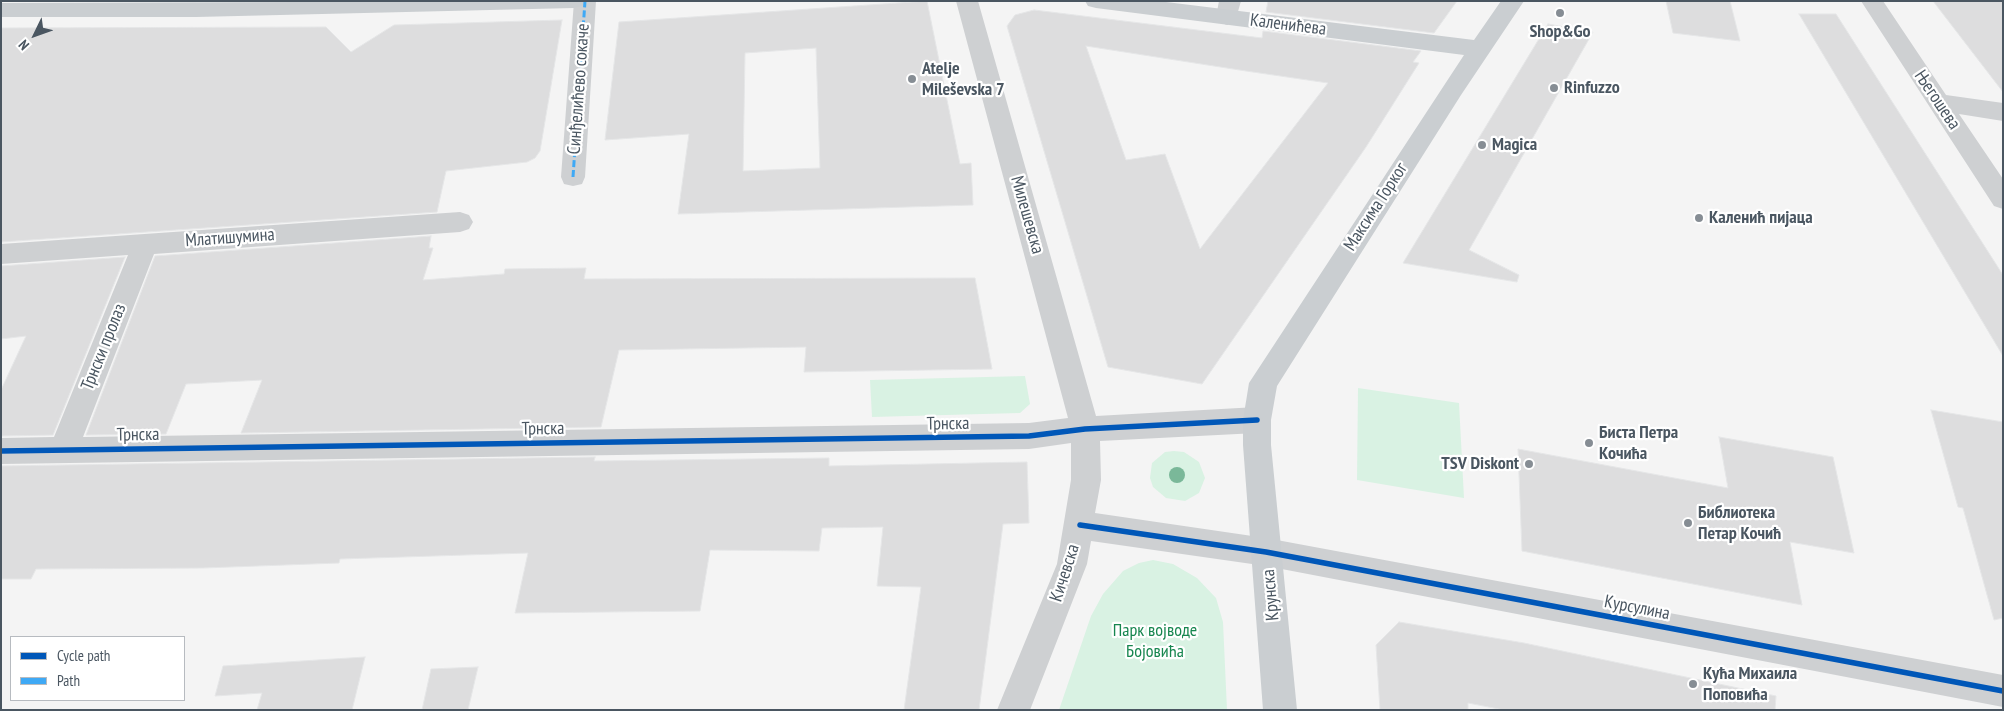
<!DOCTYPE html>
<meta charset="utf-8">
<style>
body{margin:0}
#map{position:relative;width:2004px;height:711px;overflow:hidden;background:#f4f4f4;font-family:"PT Sans Narrow",sans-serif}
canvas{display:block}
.frame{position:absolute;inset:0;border:2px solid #4a5661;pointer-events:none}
.legend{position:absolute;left:10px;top:636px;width:175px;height:65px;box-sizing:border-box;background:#fff;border:1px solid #b7bbc0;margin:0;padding:6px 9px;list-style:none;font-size:15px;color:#4a5661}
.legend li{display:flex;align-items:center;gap:10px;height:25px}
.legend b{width:25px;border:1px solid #b7bbc0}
.north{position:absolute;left:10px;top:10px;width:50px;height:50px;-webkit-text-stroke:4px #fff;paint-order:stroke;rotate:228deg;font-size:14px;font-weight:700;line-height:20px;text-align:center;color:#4a5661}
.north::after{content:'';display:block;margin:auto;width:18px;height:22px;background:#4a5661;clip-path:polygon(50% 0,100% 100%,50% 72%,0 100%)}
</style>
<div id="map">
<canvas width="2004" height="711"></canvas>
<div class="frame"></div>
<ul class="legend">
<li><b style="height:6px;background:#0057b8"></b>Cycle path</li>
<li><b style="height:6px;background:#3fa9f5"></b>Path</li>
</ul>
<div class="north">N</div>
</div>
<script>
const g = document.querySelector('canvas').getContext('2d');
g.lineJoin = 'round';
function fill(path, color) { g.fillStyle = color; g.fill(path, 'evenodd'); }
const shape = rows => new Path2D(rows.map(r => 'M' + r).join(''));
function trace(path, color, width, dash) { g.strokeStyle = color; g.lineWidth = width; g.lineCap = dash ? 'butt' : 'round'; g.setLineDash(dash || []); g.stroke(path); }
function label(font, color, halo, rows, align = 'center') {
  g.font = font + ' "PT Sans Narrow",sans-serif'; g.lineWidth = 4.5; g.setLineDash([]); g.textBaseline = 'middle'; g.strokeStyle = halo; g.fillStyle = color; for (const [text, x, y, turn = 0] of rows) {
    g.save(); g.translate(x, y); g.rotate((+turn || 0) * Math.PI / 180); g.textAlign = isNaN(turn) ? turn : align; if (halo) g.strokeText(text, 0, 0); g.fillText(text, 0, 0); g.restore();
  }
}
fill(shape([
 [1025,376,1030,404,1020,413,872,417,870,380],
 [1358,388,1459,403,1464,498,1357,480],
 [1174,451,1184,452,1199,462,1205,478,1199,493,1185,501,1166,498,1153,487,1150,478,1152,463,1165,452],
 [1153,560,1173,564,1197,578,1216,598,1223,622,1227,710,1059,710,1091,616,1103,594,1123,571,1139,563]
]), '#d9f2e3');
const building = shape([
 [927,1,960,164,971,163,973,205,678,214,689,134,605,140,619,22,927,1],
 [816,48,820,168,743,171,745,53,816,48],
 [1268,1,1457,1,1434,33,1266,12,1268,1],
 [1666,1,1730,1,1740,41,1673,33,1666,1],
 [1933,1,2003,1,2003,92,1933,1],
 [1034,10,1262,38,1263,31,1421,51,1413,62,1419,63,1366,147,1202,384,1108,367,1007,26,1015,15,1034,10],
 [1086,46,1246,71,1328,83,1200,249,1165,154,1126,160,1086,46],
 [1799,14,1836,14,2003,275,2003,356,1799,14],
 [562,20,540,151,535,158,527,162,446,171,437,212,1,242,1,28,326,27,351,52,394,25,562,20],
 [1548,24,1593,32,1469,250,1519,275,1517,282,1403,263,1548,24],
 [431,236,429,248,433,248,423,280,504,274,505,269,586,268,584,279,975,278,992,369,804,372,806,347,619,350,601,427,241,433,262,380,186,384,166,434,86,435,155,256,431,236],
 [125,257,53,435,1,436,1,390,26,336,1,339,1,266,125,257],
 [1931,410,2003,422,2003,618,1994,620,1963,508,1958,507,1931,410],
 [1719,437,1833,457,1854,553,1790,542,1802,605,1522,551,1518,449,1728,488,1719,437],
 [595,457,594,461,829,458,829,466,1027,462,1029,523,1003,524,979,710,904,710,921,587,877,586,883,527,822,528,819,551,710,550,700,611,515,613,528,553,340,559,339,563,203,568,36,569,31,579,1,579,1,466,595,457],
 [1399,622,1524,643,1776,696,1775,710,1504,710,1468,703,1468,710,1380,710,1376,645,1399,622],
 [365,657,352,710,257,710,262,693,215,696,223,666,365,657],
 [478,667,468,710,422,710,431,669,478,667]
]);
fill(building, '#ddddde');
trace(building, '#e5e6e7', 1);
fill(shape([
 [574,1,596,1,585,177,582,184,573,186,564,184,561,177,574,1],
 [956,1,978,1,1096,416,1257,407,1267,411,1271,420,1267,429,1257,433,1100,441,1101,480,1095,513,1266,538,2003,675,2003,707,1266,566,1091,541,1087,564,1030,710,997,710,1057,564,1071,480,1071,443,1029,449,1,464,1,438,54,437,128,255,1,264,1,244,460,212,469,215,473,222,469,229,460,232,154,254,83,437,1029,423,1068,418,956,1],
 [1219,1,1241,1,1235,22,1227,25,1219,22,1216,17,1219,1],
 [1861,1,1883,1,1946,95,2003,103,2003,121,1959,114,2003,179,2003,209,1994,206,1861,1]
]), '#ced0d2');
fill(shape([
 [585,1,582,6,574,8,196,17,1,17,1,3,585,1],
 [1085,1,1158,1,1474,40,1501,1,1524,1,1461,95,1277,386,1271,420,1271,445,1297,710,1263,710,1243,445,1243,420,1249,383,1464,55,1096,8,1088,6,1085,1]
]), '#caced1');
trace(shape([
 [573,177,585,1]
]), '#3fa9f5', 3, [7, 3]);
trace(shape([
 [1,451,1029,436,1085,429,1257,420],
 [1080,525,1266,552,2003,691]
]), '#0057b8', 5.5);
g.fillStyle = '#7ab899';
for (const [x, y] of [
 [1177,475]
]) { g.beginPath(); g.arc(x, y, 8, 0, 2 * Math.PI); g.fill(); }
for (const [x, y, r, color] of [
 [1560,13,5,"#868d94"],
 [912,79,5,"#868d94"],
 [1554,88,5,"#868d94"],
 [1482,145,5,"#868d94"],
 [1699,218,5,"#868d94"],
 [1589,443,5,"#868d94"],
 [1529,464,5,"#868d94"],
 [1688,523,5,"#868d94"],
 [1693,684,5,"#868d94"]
]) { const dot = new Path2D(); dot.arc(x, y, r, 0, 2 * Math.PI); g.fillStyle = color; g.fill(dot); trace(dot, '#fff', 2); }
label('18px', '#4a5661', '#fff', [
 ["Каленићева",1288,25,7],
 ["Синђелићево сокаче",579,89,-86],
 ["Његошева",1937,100,56],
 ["Максима Горког",1376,207,-57],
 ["Милешевска",1027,215,74],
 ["Млатишумина",230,238,-4],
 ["Трнски пролаз",104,347,-68],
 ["Трнска",948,424,-1],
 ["Трнска",543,429,-1],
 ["Трнска",138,435,-1],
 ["Кичевска",1065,573,-72],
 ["Крунска",1271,595,-95],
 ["Курсулина",1637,608,11]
]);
label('bold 18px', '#4a5661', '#fff', [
 ["Shop&Go",1560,32,"center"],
 ["Atelje",922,69],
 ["Mileševska 7",922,90],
 ["Rinfuzzo",1564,88],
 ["Magica",1492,145],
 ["Каленић пијаца",1709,218],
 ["Биста Петра",1599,433],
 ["Кочића",1599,454],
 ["TSV Diskont",1519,464,"right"],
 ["Библиотека",1698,513],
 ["Петар Кочић",1698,534],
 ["Кућа Михаила",1703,674],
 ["Поповића",1703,695]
], 'left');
label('18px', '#17864f', '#fff', [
 ["Парк војводе",1155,631],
 ["Бојовића",1155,652]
]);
</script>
